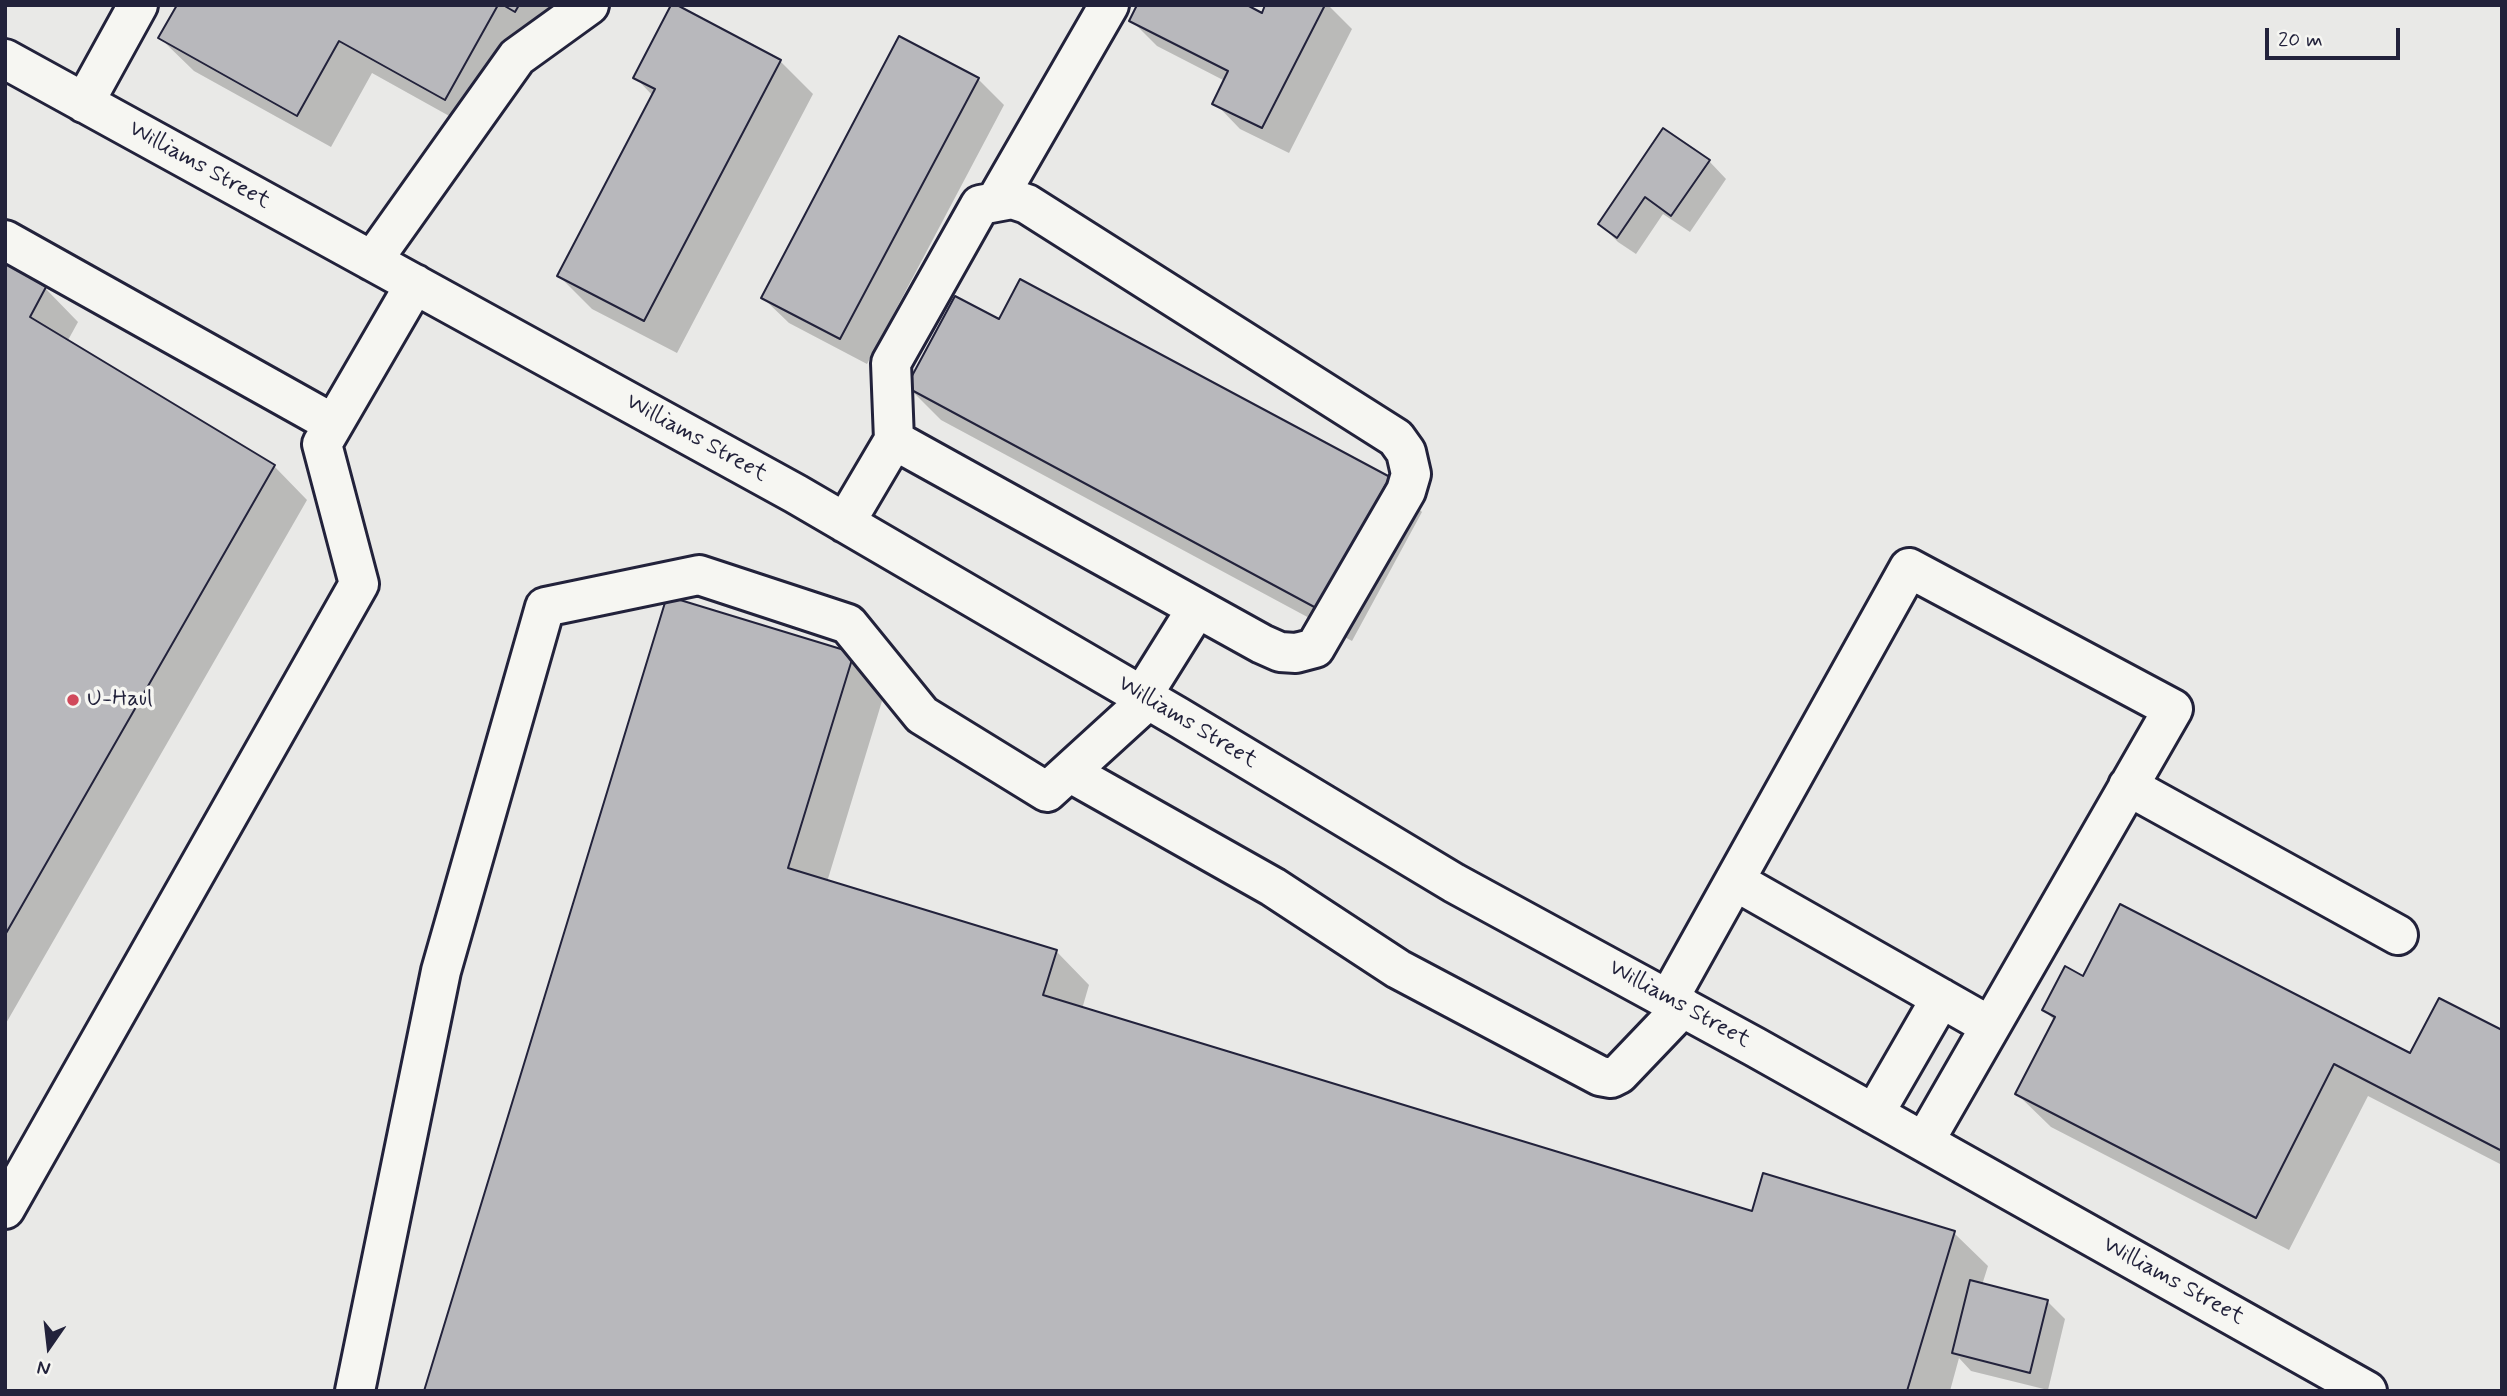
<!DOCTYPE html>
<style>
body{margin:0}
#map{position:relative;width:2507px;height:1396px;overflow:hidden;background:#e9e9e7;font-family:Mynerve,sans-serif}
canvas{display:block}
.frame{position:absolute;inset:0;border:7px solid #22223b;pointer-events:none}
.north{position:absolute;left:14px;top:1312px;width:70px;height:70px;-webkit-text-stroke:5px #f6f6f2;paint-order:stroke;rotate:194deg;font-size:19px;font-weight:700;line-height:28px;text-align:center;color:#22223b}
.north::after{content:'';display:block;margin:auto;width:24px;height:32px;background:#22223b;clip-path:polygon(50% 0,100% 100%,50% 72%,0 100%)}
.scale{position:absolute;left:2265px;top:28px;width:135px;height:32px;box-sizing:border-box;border:4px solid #22223b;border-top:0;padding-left:9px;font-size:21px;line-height:24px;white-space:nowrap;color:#22223b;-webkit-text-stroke:5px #f6f6f2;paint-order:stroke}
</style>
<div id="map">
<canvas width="2507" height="1396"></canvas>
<div class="frame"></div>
<div class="north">N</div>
<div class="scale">20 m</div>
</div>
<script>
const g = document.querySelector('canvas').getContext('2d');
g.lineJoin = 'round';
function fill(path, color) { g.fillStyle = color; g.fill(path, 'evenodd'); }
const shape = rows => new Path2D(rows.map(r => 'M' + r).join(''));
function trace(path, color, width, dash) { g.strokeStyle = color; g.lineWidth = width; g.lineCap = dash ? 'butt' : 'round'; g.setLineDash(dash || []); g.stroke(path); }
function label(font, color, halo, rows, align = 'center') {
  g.font = font + ' Mynerve,sans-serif'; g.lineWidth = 7; g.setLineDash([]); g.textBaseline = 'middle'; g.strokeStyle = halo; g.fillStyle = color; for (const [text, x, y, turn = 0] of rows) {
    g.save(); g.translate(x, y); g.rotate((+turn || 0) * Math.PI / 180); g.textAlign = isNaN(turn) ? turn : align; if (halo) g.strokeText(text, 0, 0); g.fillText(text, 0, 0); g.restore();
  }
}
fill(shape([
 [179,5,551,5,564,18,478,132,372,73,331,147,194,71,160,38],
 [1267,5,1328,5,1352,29,1289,153,1240,129,1215,103,1225,81,1157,46,1131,20,1262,15],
 [780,61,813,94,677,353,592,309,559,276,653,96,635,77],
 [978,79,1004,105,867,364,789,323,763,298],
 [1664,131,1709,161,1726,179,1690,232,1663,214,1636,254,1618,242,1600,224],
 [5,264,45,288,78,322,67,342,274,466,307,500,5,1025],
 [999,321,1389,479,1422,512,1352,641,941,420,908,387],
 [853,654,886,688,827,882,1056,951,1089,985,1082,1009,1753,1213,1954,1233,1988,1266,1982,1285,2048,1302,2065,1319,2048,1390,1971,1371,1959,1358,1950,1391,426,1391],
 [2083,979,2411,1055,2502,1032,2502,1165,2368,1096,2289,1250,2051,1127,2017,1094,2055,1021,2044,1010]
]), '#0003');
const building = shape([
 [177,5,498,5,445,100,339,41,297,116,158,38,177,5],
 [503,5,519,5,515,12,503,5],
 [671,5,677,5,781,60,644,321,557,276,655,89,633,78,671,5],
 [1137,5,1247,5,1262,13,1265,5,1325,5,1262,128,1212,104,1228,71,1129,21,1137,5],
 [899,36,979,78,840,339,761,298,899,36],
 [1663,128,1710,160,1671,216,1645,197,1617,238,1598,224,1663,128],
 [5,262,46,287,30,317,275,465,5,935,5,262],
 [1020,279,1390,477,1318,609,906,387,955,296,999,319,1020,279],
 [667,596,854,653,788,868,1057,950,1043,995,1752,1211,1763,1173,1955,1231,1907,1391,424,1391,667,596],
 [2120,904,2410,1053,2439,998,2502,1030,2502,1151,2334,1064,2256,1218,2015,1094,2055,1017,2042,1010,2065,966,2083,976,2120,904],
 [1970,1280,2048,1300,2030,1373,1952,1353,1970,1280]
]);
fill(building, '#b8b8bc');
trace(building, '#22223b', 2);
const minor = shape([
 [5,59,796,494,1178,717,1454,883,1755,1047,2367,1391],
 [84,103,138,5],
 [996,201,1109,5],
 [5,240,332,423],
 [372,261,517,57,589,5],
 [845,523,894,440,891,363,980,205,1012,199,1027,204,1396,438,1406,452,1411,474,1406,491,1315,648,1296,653,1280,652,1262,644,894,440],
 [1142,696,1197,608],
 [1069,772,1273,887,1398,969,1600,1076,1611,1078,1619,1074,1683,1007],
 [2128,786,2398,935],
 [1735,881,1990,1026],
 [1668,1000,1909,568,2173,709,1924,1142],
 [1874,1114,1941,998],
 [5,1209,359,584,322,444,415,284],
 [355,1391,441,971,545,607,699,575,848,624,922,715,1047,792,1149,699]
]);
trace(minor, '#22223b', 44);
trace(minor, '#f6f6f2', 38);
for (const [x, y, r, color] of [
 [73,700,7,"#d1495b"]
]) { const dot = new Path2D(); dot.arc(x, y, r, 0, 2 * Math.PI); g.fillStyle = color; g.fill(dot); trace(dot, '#f6f6f2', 2.5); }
label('23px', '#22223b', '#f6f6f2', [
 ["Williams Street",199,166,29],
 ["Williams Street",696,439,29],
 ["Williams Street",1187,723,31],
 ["Williams Street",1679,1005,29],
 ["Williams Street",2173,1282,29]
]);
label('23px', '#22223b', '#f6f6f2', [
 ["U-Haul",87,700]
], 'left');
</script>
